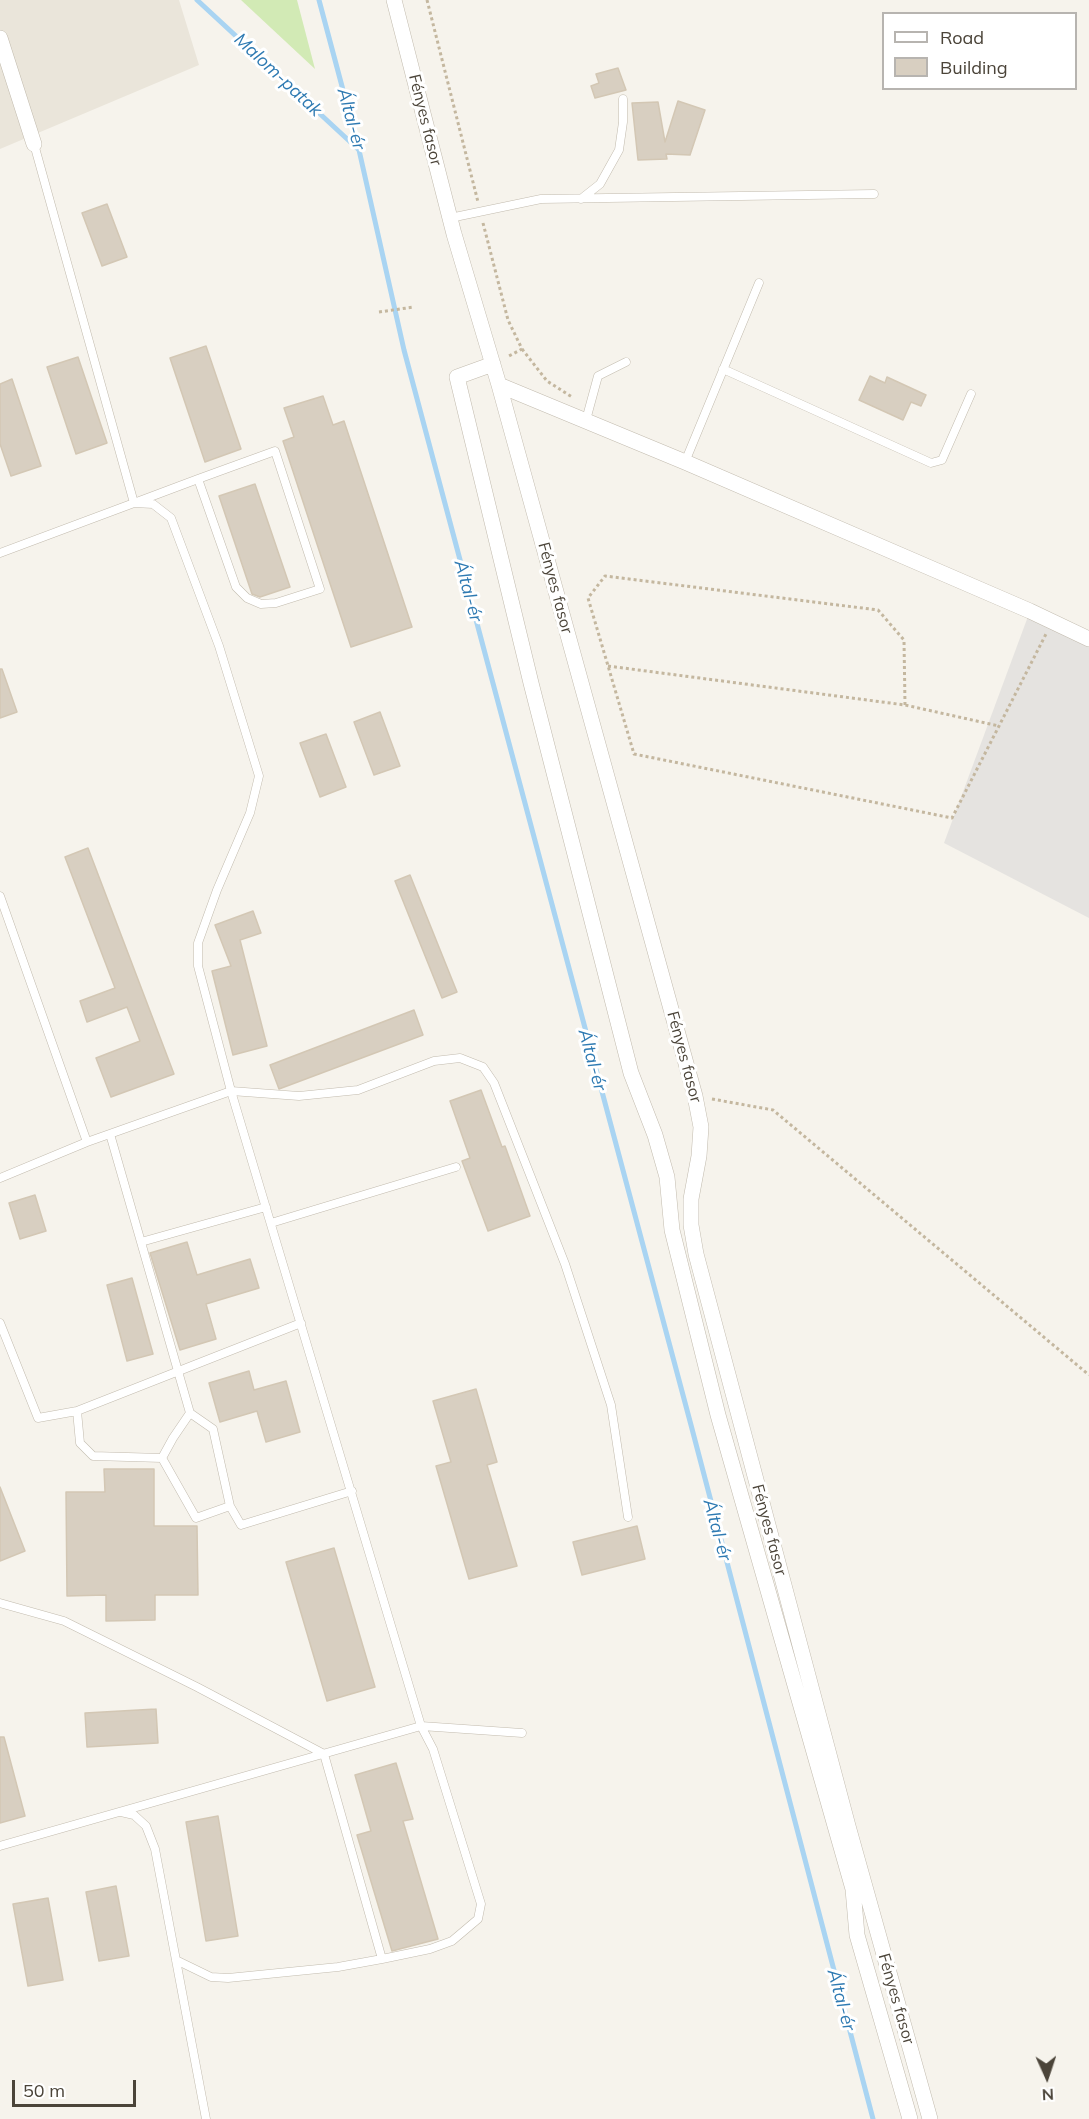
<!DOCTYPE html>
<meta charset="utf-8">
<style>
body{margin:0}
#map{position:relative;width:1089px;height:2119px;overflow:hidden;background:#f6f3ec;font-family:Mulish,sans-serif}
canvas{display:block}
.legend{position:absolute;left:882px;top:12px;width:195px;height:78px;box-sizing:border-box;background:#fff;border:2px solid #b7b4b0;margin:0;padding:8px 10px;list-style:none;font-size:18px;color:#4b4439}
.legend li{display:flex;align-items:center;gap:12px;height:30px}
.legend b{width:30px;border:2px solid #b7b4b0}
.north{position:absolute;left:1017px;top:2047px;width:60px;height:60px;-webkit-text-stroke:4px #fff;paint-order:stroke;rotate:177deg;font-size:16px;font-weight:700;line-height:24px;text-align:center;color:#4b4439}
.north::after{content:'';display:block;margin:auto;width:21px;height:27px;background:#4b4439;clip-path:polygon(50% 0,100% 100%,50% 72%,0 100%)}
.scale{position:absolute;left:12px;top:2080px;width:124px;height:27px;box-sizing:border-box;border:3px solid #4b4439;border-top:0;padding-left:8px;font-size:18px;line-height:21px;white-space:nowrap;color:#4b4439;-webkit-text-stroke:4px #fff;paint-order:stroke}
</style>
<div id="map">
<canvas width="1089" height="2119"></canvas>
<ul class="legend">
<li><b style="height:8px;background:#fff"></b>Road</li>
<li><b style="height:16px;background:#d8cfc1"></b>Building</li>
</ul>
<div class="north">N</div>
<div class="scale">50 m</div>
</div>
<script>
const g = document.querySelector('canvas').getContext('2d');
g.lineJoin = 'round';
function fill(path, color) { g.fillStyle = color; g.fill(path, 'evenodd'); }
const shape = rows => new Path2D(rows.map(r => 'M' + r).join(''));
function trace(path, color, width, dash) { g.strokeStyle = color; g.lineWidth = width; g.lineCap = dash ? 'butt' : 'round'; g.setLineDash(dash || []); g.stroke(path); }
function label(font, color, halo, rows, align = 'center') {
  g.font = font + ' Mulish,sans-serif'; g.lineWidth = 6; g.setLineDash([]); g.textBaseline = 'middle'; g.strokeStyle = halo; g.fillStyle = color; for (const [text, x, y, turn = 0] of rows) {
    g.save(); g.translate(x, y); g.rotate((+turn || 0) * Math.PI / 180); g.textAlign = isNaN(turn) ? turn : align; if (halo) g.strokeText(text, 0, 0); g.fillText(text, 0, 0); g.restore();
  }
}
fill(shape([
 [0,0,179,0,199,65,0,149]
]), '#eae5da');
fill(shape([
 [241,0,297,0,315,69]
]), '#d2eab5');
fill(shape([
 [1030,611,1089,639,1089,918,944,843]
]), '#e5e3e0');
trace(shape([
 [197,0,359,150],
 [319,0,359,150,404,350,691,1425,873,2119]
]), '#a9d4f2', 5);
const building = shape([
 [618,68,626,90,595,98,591,86,599,83,596,74,618,68],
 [678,101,705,110,690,155,666,154,667,159,638,160,632,103,658,102,665,142,678,101],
 [107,204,127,257,102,266,82,213,107,204],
 [206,346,241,449,205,462,170,358,206,346],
 [78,357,107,443,76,454,47,367,78,357],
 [870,376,885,383,887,377,926,395,921,406,911,402,903,420,859,400,870,376],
 [12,379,41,466,11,476,0,444,0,384,12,379],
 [323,396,333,425,344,421,412,627,351,647,283,441,294,437,284,408,323,396],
 [255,484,290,587,260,597,252,594,219,496,255,484],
 [0,669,2,669,17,712,0,718,0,669],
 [380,712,400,766,374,775,354,722,380,712],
 [326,734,346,787,320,797,300,743,326,734],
 [88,848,174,1074,111,1097,96,1058,140,1041,127,1007,87,1022,80,1001,115,988,65,857,88,848],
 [410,875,457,992,442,998,395,881,410,875],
 [253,911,261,933,240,940,267,1046,233,1055,212,971,231,966,215,925,253,911],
 [414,1010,423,1035,279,1089,270,1065,414,1010],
 [481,1090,502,1147,505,1146,530,1216,488,1231,462,1161,470,1158,450,1101,481,1090],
 [35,1195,46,1231,20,1239,9,1203,35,1195],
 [187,1242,197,1275,250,1259,259,1288,206,1304,216,1339,180,1350,150,1253,187,1242],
 [132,1278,153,1354,127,1361,107,1285,132,1278],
 [249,1371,254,1390,286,1381,300,1432,266,1442,257,1411,220,1422,209,1383,249,1371],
 [476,1389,497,1462,487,1465,517,1566,469,1579,436,1466,451,1462,433,1401,476,1389],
 [104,1469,154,1469,154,1526,197,1526,198,1595,155,1595,155,1620,106,1621,106,1595,67,1596,66,1492,105,1492,104,1469],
 [0,1487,25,1551,0,1561,0,1487],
 [637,1526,645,1559,582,1575,573,1542,637,1526],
 [334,1548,375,1687,327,1701,286,1562,334,1548],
 [156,1709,158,1743,87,1747,85,1713,156,1709],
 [0,1737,4,1737,25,1816,0,1823,0,1737],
 [396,1763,413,1819,403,1821,438,1939,392,1951,357,1835,371,1831,355,1775,396,1763],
 [218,1816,238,1936,206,1941,186,1822,218,1816],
 [116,1886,129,1956,99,1961,86,1892,116,1886],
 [48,1898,63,1980,28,1986,13,1904,48,1898]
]);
fill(building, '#d8cfc1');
trace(building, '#d3c7b4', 1.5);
const service = shape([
 [34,144,134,503,198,479,275,451,320,589,276,603,261,604,247,598,236,587,198,479],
 [581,199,600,184,619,150,623,122,623,99],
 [450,218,541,199,874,194],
 [723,369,931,463,942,460,971,394],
 [586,420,598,376,626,362],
 [685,462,759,283],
 [0,553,134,503,153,504,171,518,219,646,259,776,250,813,217,890,198,943,198,966,231,1091,421,1726,433,1749,481,1904,478,1919,452,1941,430,1949,382,1959],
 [0,896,87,1142],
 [110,1134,190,1413],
 [0,1178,87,1142,231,1091,299,1096,358,1090,434,1061,460,1058,483,1067,494,1083,565,1264,611,1405,628,1517],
 [271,1223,456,1167],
 [141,1242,266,1207],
 [0,1323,38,1418,77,1411,80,1443,93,1456,162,1458],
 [77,1411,301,1323],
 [190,1413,213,1429,230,1506,196,1518,162,1458,173,1438,190,1413],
 [230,1506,241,1525,352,1491],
 [0,1603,64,1621,197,1687,324,1754,382,1959,338,1967,228,1978,211,1977,176,1960],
 [121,1812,134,1815,146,1826,155,1849,206,2119],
 [0,1846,421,1726,522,1733]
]);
const minor = shape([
 [394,0,454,234,499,385,695,1096,701,1127,699,1156,691,1199,691,1225,696,1254,848,1826,930,2119],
 [0,38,34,144],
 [493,364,457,377,531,683,631,1073,655,1135,667,1177,672,1230,718,1415,853,1889,857,1935,910,2119],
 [499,385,685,462,1030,611,1089,639]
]);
trace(service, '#c2bbae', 9);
trace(minor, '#c2bbae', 16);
trace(shape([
 [427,0,478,202],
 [483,223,508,320,522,349,507,357],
 [379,312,414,307],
 [522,349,547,381,572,397],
 [608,666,905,705,999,726],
 [905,705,904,640,878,610,605,576,588,598,634,754,952,818,1046,634],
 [712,1099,773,1110,1089,1375]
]), '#c4b79f', 3, [3, 3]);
trace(service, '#fff', 8);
trace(minor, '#fff', 15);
label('16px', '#4b4439', '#fff', [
 ["Fényes fasor",425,120,76],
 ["Fényes fasor",555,588,75],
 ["Fényes fasor",684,1057,75],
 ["Fényes fasor",769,1530,75],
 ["Fényes fasor",896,1999,74]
]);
label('italic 18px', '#2e7ab2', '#fff', [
 ["Malom-patak",278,75,43],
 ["Által-ér",351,119,75],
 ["Által-ér",468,591,75],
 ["Által-ér",592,1060,75],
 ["Által-ér",717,1530,75],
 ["Által-ér",841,2000,75]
]);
</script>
